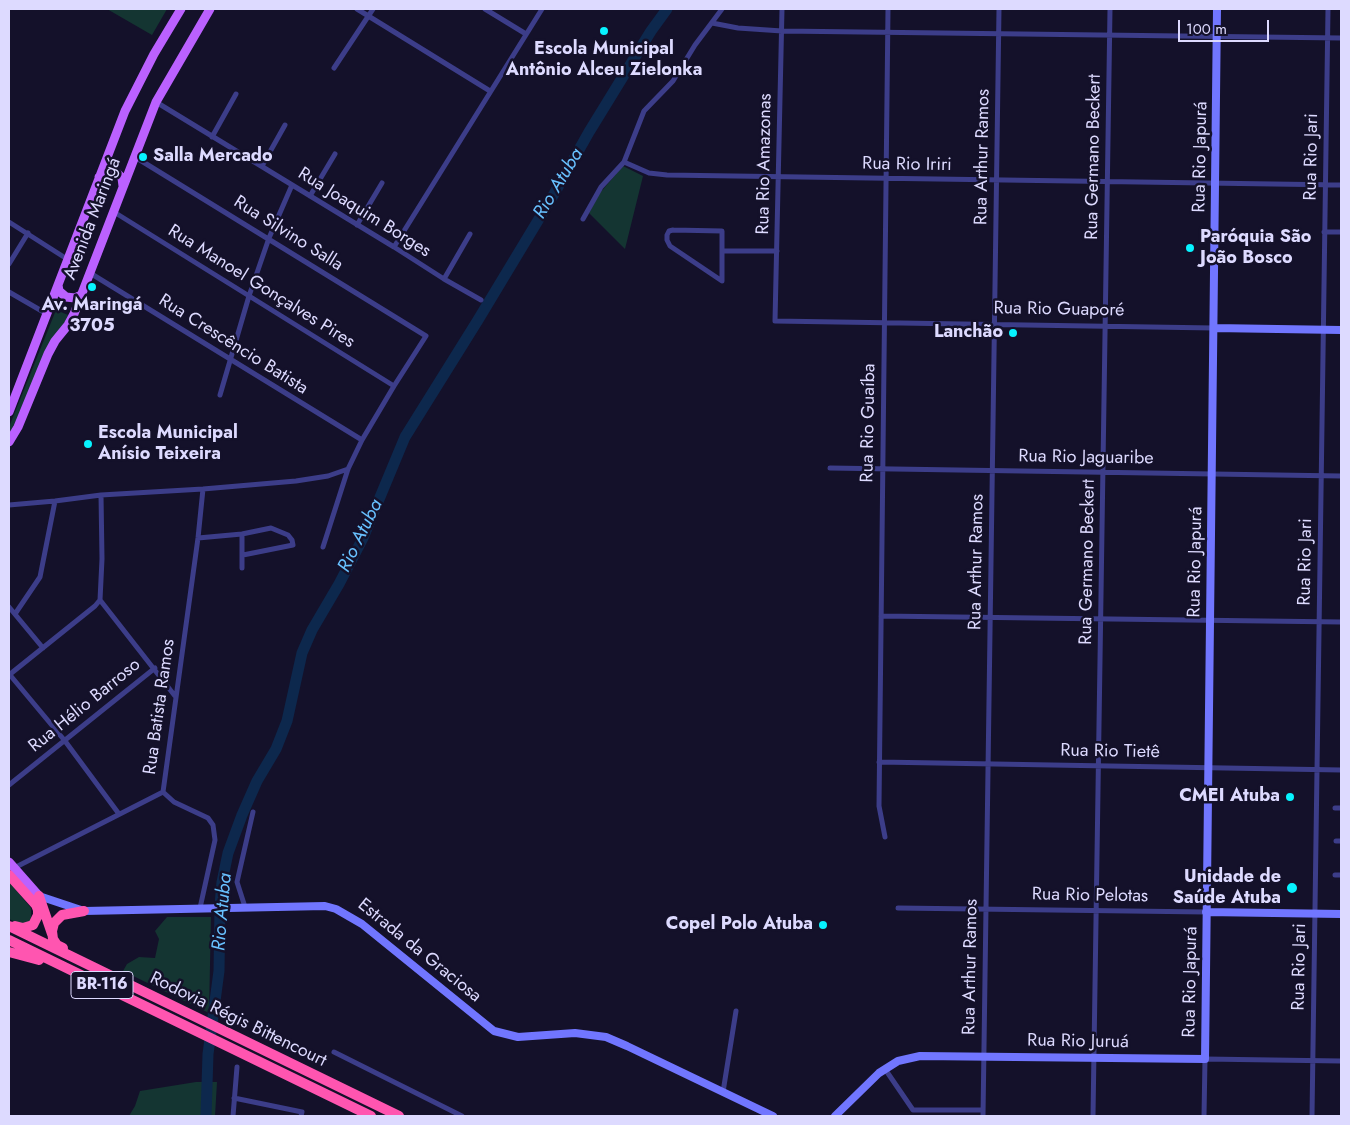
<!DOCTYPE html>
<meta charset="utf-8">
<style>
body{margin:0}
#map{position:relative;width:1350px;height:1125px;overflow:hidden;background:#14112a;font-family:Jost,sans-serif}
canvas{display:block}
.frame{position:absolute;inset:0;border:10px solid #dddaff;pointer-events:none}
.scale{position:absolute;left:1178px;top:20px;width:91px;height:22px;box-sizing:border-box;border:2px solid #dddaff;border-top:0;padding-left:6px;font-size:15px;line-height:18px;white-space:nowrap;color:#dddaff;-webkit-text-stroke:4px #14112a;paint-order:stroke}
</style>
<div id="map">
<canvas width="1350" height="1125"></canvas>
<div class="frame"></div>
<div class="scale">100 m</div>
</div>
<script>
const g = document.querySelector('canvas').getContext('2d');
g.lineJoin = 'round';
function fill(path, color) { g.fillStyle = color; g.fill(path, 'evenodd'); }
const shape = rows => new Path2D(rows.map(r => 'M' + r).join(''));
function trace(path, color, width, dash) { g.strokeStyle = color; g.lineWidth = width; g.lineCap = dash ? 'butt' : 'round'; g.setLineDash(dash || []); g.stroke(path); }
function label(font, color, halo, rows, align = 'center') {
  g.font = font + ' Jost,sans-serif'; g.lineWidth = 5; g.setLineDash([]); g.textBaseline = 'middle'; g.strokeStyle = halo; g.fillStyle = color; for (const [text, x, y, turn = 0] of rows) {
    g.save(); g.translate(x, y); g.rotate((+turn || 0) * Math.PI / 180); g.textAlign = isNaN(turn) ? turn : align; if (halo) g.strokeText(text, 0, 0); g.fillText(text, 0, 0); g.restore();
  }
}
fill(shape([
 [107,9,167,9,152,35],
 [623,166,643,176,625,249,589,213,599,194],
 [56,310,68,315,9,435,9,427],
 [9,882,31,908,31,917,30,921,25,923,18,923,9,919],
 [167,917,211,917,209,1013,123,971,127,964,139,957,155,958,159,939,155,931],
 [196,1082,217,1082,215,1116,129,1116,135,1106,140,1091]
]), '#143532');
trace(shape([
 [206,1116,208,1054,219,971,220,906,222,882,228,853,242,815,257,781,276,749,287,721,302,653,312,630,339,584,363,538,405,437,478,320,554,194,589,132,651,31,667,9]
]), '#0d284d', 11);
trace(shape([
 [357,9,490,91],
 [485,9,526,34],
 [782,9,775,321,1214,328],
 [712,23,738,28,782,31,1341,38],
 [334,68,373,9],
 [156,102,394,247,444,279,481,300],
 [212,137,236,94],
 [135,157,426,336,394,386,362,440,348,469,323,547],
 [624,162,649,173,667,175,1341,185],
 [262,166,285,125],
 [310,196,335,154],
 [114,212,394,386],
 [583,219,601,187,624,162,644,111,673,81,695,45,722,9],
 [9,222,67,259],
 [357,225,382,183],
 [673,230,722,231,722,281,670,246,667,240,667,235,669,231,673,230],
 [1324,232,1341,232],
 [394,247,542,9],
 [723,251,777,251],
 [9,264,28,233],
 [90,273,362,440],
 [444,279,470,234],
 [9,292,47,314],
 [220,395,249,296,269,238,292,185],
 [830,468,1341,476],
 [101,495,102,559,100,600,175,696],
 [9,505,55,501,101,495,203,489,296,481,328,476,348,469],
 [198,538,242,534,271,528,288,535,292,540,293,545,243,555],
 [242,568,242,534],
 [9,607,43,648],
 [15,614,40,577,55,501],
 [881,616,1341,622],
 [9,675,95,606,100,600],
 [10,675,65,741,119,814],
 [879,762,1341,770],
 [9,785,155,668],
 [163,792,174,802,208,818,213,825,215,840,200,908],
 [1335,808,1341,808],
 [885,837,879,806,888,9],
 [1336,841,1341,841],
 [14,868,163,792,198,538,203,489],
 [1335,875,1341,875],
 [245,907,237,882,253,812],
 [898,908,1206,912],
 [334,1052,462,1116],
 [885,1069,913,1110,983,1110],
 [723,1092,736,1011],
 [234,1098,302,1112,301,1116],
 [233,1116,237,1067],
 [983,1116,999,9],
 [1093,1116,1110,9],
 [1204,1116,1205,1059,1341,1061],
 [1312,1116,1328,9]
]), '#3c3d89', 5);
trace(shape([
 [1214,328,1341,330],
 [39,896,84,911,325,906,336,909,362,924,494,1031,518,1037,575,1033,606,1037,627,1046,773,1116],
 [1206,912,1341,914],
 [835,1116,879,1073,898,1061,920,1056,1205,1059,1217,9]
]), '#7176ff', 8);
trace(shape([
 [99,177,108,170,116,172,122,178,123,186],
 [58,285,59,291,66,297,75,298,81,295],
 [9,412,125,111,154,54,181,9],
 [9,442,18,427,48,354,55,341,68,325,74,314,156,102,210,9],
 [9,862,39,896]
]), '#bb61ff', 9);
trace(shape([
 [9,875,36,905,38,910,38,915,33,925,23,928,15,926],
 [39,896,52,934],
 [9,926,399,1116],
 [9,940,371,1116],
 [63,948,57,945,53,939,52,931,54,923,62,915,84,911],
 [9,952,39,960]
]), '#ff55b0', 10);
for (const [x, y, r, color] of [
 [604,31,5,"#07f3ff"],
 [143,157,5,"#07f3ff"],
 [1190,248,5,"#07f3ff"],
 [92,287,5,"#07f3ff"],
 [1013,333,5,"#07f3ff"],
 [88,444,5,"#07f3ff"],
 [1290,797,5,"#07f3ff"],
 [1292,888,6,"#07f3ff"],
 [823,925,5,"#07f3ff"]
]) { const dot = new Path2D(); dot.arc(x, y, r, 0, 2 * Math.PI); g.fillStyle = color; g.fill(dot); trace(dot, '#14112a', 2); }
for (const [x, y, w] of [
 [102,985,62]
]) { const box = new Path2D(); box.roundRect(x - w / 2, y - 13.5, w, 27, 4); g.fillStyle = '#14112a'; g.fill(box); trace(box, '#dddaff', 1); }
label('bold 16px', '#dddaff', null, [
 ["BR-116",102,985]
]);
label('bold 18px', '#dddaff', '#14112a', [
 ["Escola Municipal",604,50,"center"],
 ["Antônio Alceu Zielonka",604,71,"center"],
 ["Salla Mercado",153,157,"left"],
 ["Paróquia São",1200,238,"left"],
 ["João Bosco",1200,259,"left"],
 ["Av. Maringá",92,306,"center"],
 ["3705",92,327,"center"],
 ["Lanchão",1003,333],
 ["Escola Municipal",98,434,"left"],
 ["Anísio Teixeira",98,455,"left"],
 ["CMEI Atuba",1280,797],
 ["Unidade de",1281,878],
 ["Saúde Atuba",1281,899],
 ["Copel Polo Atuba",813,925]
], 'right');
label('18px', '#dddaff', '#14112a', [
 ["Rua Arthur Ramos",983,157,-89],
 ["Rua Germano Beckert",1094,157,-89],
 ["Rua Rio Japurá",1201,157,-89],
 ["Rua Rio Jari",1312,157,-89],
 ["Rua Rio Amazonas",765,164,-89],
 ["Rua Rio Iriri",907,165,1],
 ["Rua Joaquim Borges",364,213,32],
 ["Avenida Maringá",93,219,-69],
 ["Rua Silvino Salla",288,234,32],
 ["Rua Manoel Gonçalves Pires",261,287,32],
 ["Rua Rio Guaporé",1059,310,1],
 ["Rua Crescêncio Batista",233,345,32],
 ["Rua Rio Guaíba",869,423,-89],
 ["Rua Rio Jaguaribe",1086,458,1],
 ["Rua Arthur Ramos",977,562,-89],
 ["Rua Germano Beckert",1088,562,-89],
 ["Rua Rio Japurá",1196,562,-89],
 ["Rua Rio Jari",1306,562,-89],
 ["Rua Hélio Barroso",85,706,-39],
 ["Rua Batista Ramos",160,707,-82],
 ["Rua Rio Tietê",1110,752,1],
 ["Rua Rio Pelotas",1090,896,1],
 ["Estrada da Graciosa",419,951,39],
 ["Rua Arthur Ramos",971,967,-89],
 ["Rua Rio Jari",1300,967,-89],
 ["Rua Rio Japurá",1191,982,-89],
 ["Rodovia Régis Bittencourt",238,1020,26],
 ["Rua Rio Juruá",1078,1042,1]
]);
label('italic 19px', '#68c1ff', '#14112a', [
 ["Rio Atuba",559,184,-59],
 ["Rio Atuba",361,536,-64],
 ["Rio Atuba",223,912,-85]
]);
</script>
